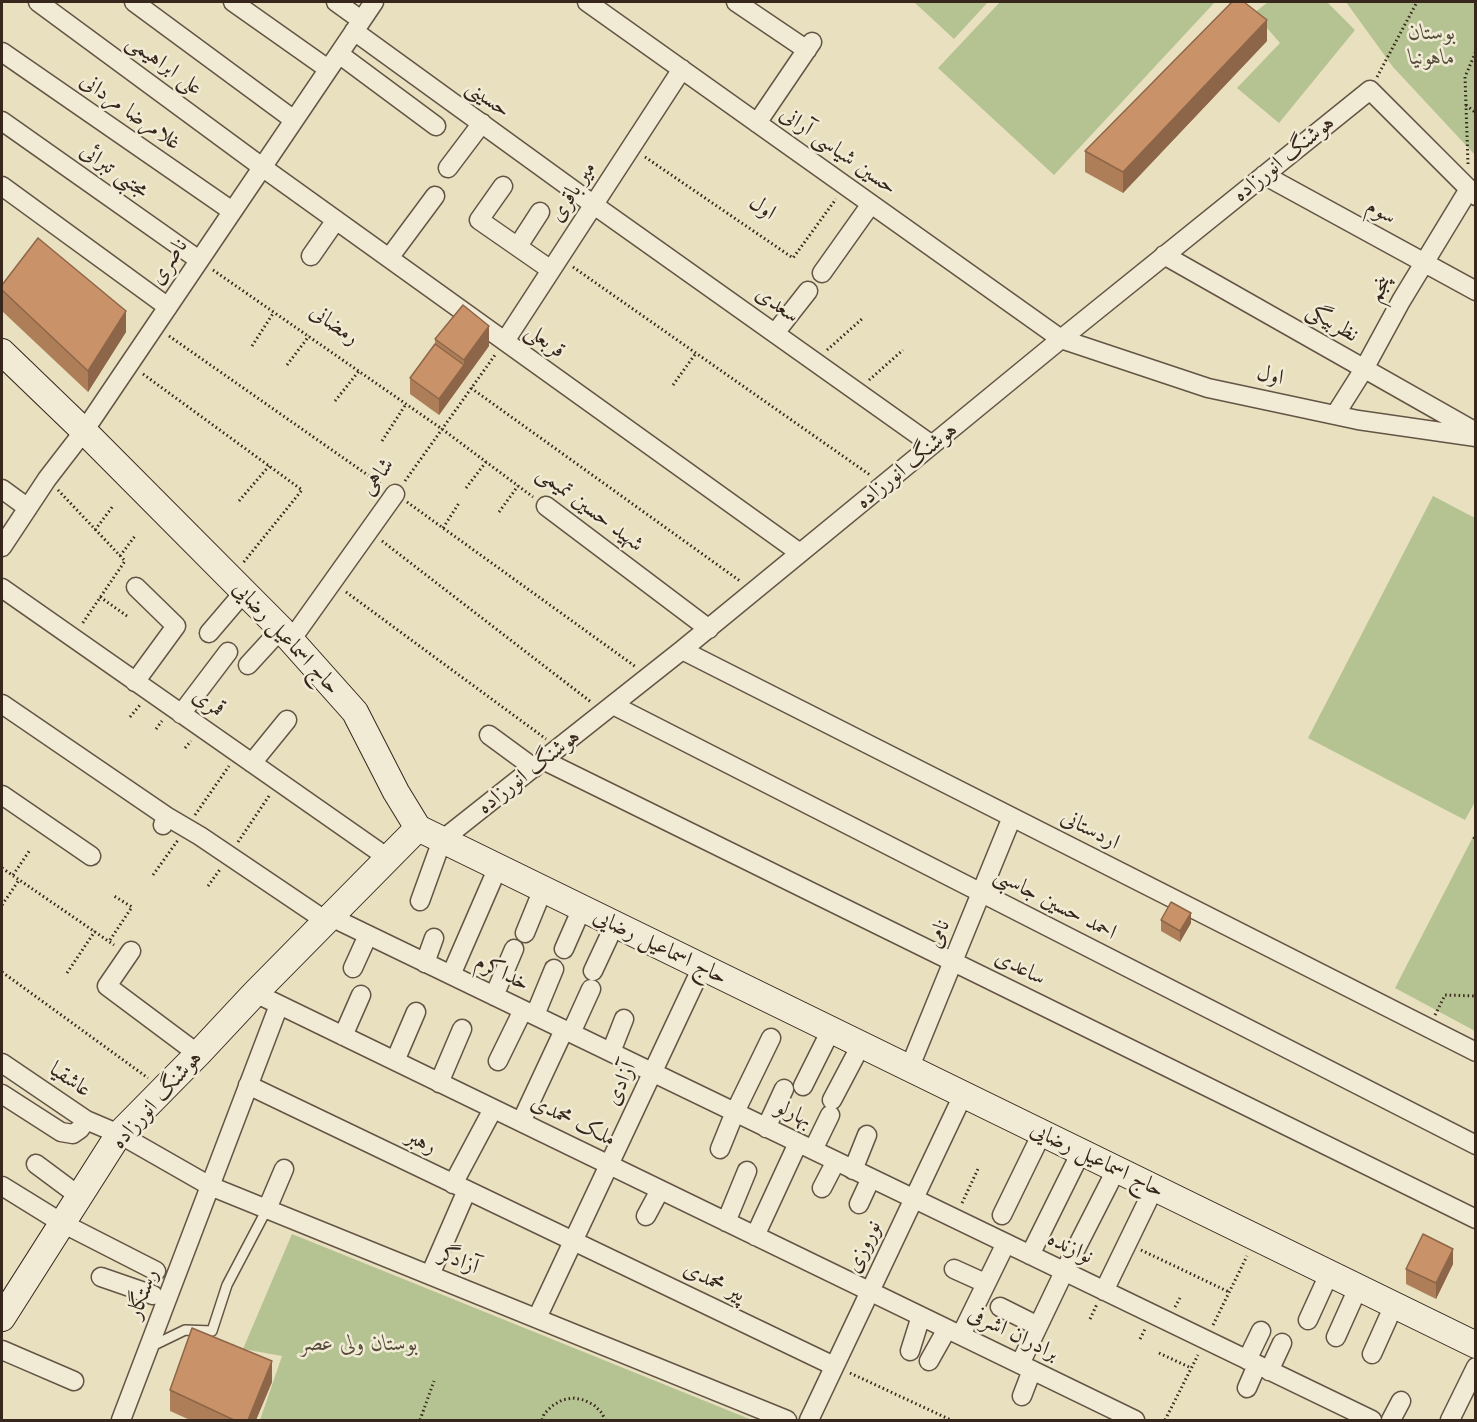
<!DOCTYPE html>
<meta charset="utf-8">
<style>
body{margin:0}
#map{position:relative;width:1477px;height:1422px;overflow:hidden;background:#e9e0bf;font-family:"Old Standard TT",serif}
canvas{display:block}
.frame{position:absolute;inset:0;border:3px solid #36261c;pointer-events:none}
</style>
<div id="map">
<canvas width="1477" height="1422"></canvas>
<div class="frame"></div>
</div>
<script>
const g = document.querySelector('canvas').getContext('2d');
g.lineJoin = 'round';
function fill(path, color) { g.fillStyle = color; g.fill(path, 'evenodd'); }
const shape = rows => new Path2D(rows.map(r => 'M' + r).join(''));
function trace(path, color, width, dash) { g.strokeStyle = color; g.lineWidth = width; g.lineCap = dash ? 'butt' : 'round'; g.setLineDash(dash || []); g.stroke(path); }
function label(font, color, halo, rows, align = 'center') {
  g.font = font + ' "Old Standard TT",Amiri,serif'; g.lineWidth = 5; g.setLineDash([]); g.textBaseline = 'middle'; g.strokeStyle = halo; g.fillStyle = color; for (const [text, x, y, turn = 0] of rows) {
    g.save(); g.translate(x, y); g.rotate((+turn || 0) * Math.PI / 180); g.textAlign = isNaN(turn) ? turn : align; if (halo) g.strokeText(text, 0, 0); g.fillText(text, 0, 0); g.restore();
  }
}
fill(shape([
 [914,2,988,2,954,39],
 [1000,2,1215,2,1054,175,938,68],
 [1268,2,1327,2,1355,30,1279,123,1237,88,1280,43,1254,13],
 [1346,2,1475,2,1475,155,1393,67],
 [1433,496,1475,518,1476,800,1465,820,1308,738],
 [1475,833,1475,1031,1395,988],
 [292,1234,752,1420,260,1420,282,1356,243,1349]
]), '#b5c292');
const service = shape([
 [150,1347,185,1330,212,1331,227,1285,267,1209]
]);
const minor = shape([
 [38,2,262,167,800,553],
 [134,2,294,120],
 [233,2,328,69],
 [336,2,361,20],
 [587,2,1061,339,1208,388,1358,420,1476,437],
 [736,2,807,50],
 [354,31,594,205,932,445],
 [2,52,232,211],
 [339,54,436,126],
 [2,121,199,260],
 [757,123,812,42],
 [448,168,482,123],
 [1264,175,1476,291],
 [2,186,168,307],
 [503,186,479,220,551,270],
 [518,246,540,212],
 [1164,255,1476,432],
 [311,256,336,220],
 [389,258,435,196],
 [822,273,871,204],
 [775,333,808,291],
 [505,341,682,69],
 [1335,415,1364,369,1401,301,1469,189],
 [2,489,28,508],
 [546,506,709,629],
 [2,547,47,479,84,431,374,2],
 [2,588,388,858],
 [209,633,244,592],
 [291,640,395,494],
 [682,650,1476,1052],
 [248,665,281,629],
 [135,682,176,626,136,587],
 [2,704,166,816,163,825],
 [613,705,1476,1145],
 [181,714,228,652],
 [489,735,534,768],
 [543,760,1476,1219],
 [252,763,287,720],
 [2,795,91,856],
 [166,816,200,836,326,921],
 [420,901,442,840,682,650,1061,339,1370,90,1476,196],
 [331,917,1372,1420],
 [525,933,543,889],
 [564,949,582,908],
 [131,951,107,986,198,1054],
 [425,963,434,938],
 [353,968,368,935],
 [593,971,615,924],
 [451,975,498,867],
 [255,993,1135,1420],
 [494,996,514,949],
 [535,1015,554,969],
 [571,1033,591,989],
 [343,1036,361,995],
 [611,1052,624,1019],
 [395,1061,416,1012],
 [498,1061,523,1010],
 [2,1063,86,1120,119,1134,210,1186,787,1420],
 [909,1069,1012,817],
 [439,1083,462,1029],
 [248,1085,834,1366],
 [803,1086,831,1030],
 [2,1094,61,1132,73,1134,80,1129,86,1120],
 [832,1100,861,1045],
 [521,1122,564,1030],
 [766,1128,784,1089],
 [720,1149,735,1112,771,1038],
 [813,1150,830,1115],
 [36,1164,79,1196],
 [853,1170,867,1135],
 [453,1184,493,1109],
 [2,1186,62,1223,156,1271],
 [822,1188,836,1161],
 [859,1204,871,1178],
 [267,1209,284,1169],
 [1002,1215,1042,1133],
 [646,1216,660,1190],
 [726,1222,747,1171],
 [755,1236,798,1143],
 [1030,1255,1081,1152],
 [954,1269,985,1283],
 [430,1275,467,1190],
 [101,1277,153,1295],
 [1104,1291,1154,1188],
 [1000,1307,1038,1326],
 [537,1318,702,967],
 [1308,1320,1329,1274],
 [961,1335,1006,1243],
 [1336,1337,1358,1288],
 [2,1350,74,1381],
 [910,1351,921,1316],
 [1372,1354,1394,1305],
 [1247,1360,1261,1331],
 [929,1361,947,1329],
 [1020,1364,1064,1272,1116,1170],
 [1269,1371,1282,1343],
 [1247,1388,1257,1365],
 [1022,1396,1032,1370],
 [121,1420,279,1005],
 [809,1420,963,1095],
 [1391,1420,1401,1401],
 [1450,1420,1476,1367]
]);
const secondary = shape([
 [2,352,84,431,281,629,355,712,396,792,418,828,1476,1345],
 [2,1318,119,1134,198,1054,255,993,418,828]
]);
trace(service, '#635445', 12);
trace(minor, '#635445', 21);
trace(secondary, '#36261c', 28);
trace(shape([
 [1377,77,1417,2],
 [1466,105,1476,113],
 [645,157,793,258,836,199],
 [1468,164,1465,77,1476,51],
 [573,267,870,475],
 [213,270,442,429,533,497],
 [169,336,382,485],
 [252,346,274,312],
 [827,350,863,318],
 [287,365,309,336],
 [143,374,302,490,243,563],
 [869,380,903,350],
 [673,385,696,353],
 [471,388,740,581],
 [335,401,359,371],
 [382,441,406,404],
 [405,481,495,355],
 [466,488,486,462],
 [58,490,125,561,82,624],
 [239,501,269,466],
 [407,502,636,667],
 [499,512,518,486],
 [443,528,459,503],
 [95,530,113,506],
 [382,541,591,702],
 [120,556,135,536],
 [346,592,546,739],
 [100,597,127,616],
 [130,717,140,705],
 [156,729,162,721],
 [185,748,191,741],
 [195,815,229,766],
 [1474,837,1476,843],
 [238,842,269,796],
 [2,868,114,945],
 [13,875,30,850],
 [153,875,178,840],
 [208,886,221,868],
 [2,905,19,880],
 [110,940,132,907,114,896],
 [2,972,148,1078],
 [67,973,95,931],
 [1435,1015,1445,995,1476,996],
 [962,1203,978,1169],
 [1141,1250,1229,1292],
 [1175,1307,1180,1298],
 [1090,1319,1097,1304],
 [1213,1325,1247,1256],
 [1140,1339,1146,1327],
 [1159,1353,1191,1368],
 [850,1373,951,1420],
 [420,1420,434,1381],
 [542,1420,544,1414,552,1406,562,1400,573,1398,584,1400,594,1405,602,1413,605,1420],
 [1165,1420,1198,1355]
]), '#36261c', 3, [1.5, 3]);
trace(service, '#f1ebd5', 9);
trace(minor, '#f1ebd5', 18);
trace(secondary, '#f1ebd5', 26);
fill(shape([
 [1267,41,1123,193,1085,172,1085,151],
 [2,285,126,332,88,392,2,311],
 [435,339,489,346,439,415,410,394,410,378,435,344],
 [1161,920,1191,923,1180,942,1161,931],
 [1453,1264,1436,1299,1406,1284,1406,1269],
 [272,1382,256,1420,190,1420,170,1411,170,1390]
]), '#ae7e59');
fill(shape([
 [1267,20,1267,41,1123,193,1123,172],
 [126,311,126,332,88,392,88,371],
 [489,326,489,346,439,415,439,399,464,365,464,360],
 [1191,913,1191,923,1180,942,1180,931],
 [1453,1249,1453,1264,1436,1299,1436,1283],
 [272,1361,272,1382,256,1420,248,1420]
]), '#8d6649');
const building = shape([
 [1232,2,1244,2,1267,20,1123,172,1085,151,1232,2],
 [38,238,126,311,88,371,2,290,2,285,38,238],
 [463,305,489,326,464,360,435,339,463,305],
 [435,344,464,365,439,399,410,378,435,344],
 [1171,902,1191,913,1180,931,1161,920,1171,902],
 [1423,1234,1453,1249,1436,1283,1406,1269,1423,1234],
 [192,1328,272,1361,248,1420,234,1420,170,1390,192,1328]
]);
fill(building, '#ca9268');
trace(building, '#8d6649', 1.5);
label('italic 22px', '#564d3a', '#f1ebd5', [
 ["بوستان",1432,33],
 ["ماهونیا",1432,58],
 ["بوستان ولی عصر",359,1344]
]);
label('22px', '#36261c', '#f1ebd5', [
 ["علی ابراهیمی",164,65,36],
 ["حسینی",488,99,36],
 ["غلامرضا مردانی",130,112,35],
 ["حسین شیاسی آرانی",838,151,35],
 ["هوشنگ انورزاده",1284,159,-39],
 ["مجتبی تبرائی",114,171,35],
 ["میر باقری",573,192,-57],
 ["اول",762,208,34],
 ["سوم",1381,212,29],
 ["ناصری",169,262,-56],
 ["پنجم",1380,289,-60],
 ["سعدی",777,305,35],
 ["نظربیگی",1332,323,30],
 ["رمضانی",334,325,35],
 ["قربعلی",545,341,36],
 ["اول",1270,376,12],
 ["هوشنگ انورزاده",907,466,-39],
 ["شاهی",378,477,-54],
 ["شهید حسین تمیمی",590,509,37],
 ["حاج اسماعیل رضایی",286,638,47],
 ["قمری",208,703,35],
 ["هوشنگ انورزاده",529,772,-38],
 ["اردستانی",1090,830,27],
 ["احمد حسین جاسبی",1055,904,27],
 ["نامی",939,934,-68],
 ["حاج اسماعیل رضایی",660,947,26],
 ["ساعدی",1020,968,26],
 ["خداکرم",502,973,26],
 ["عاشقیا",70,1080,34],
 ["آزادی",621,1084,-65],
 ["هوشنگ انورزاده",157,1100,-48],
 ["بهارلو",794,1114,26],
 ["ملک محمدی",573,1121,26],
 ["رهبر",421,1142,26],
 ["حاج اسماعیل رضایی",1097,1160,26],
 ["نوروزی",864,1247,-65],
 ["نوازنده",1070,1248,26],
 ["آزادگر",459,1261,22],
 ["پیر محمدی",714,1282,26],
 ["رستگار",143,1294,-69],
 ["برادران اشرفی",1013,1334,26]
]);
</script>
